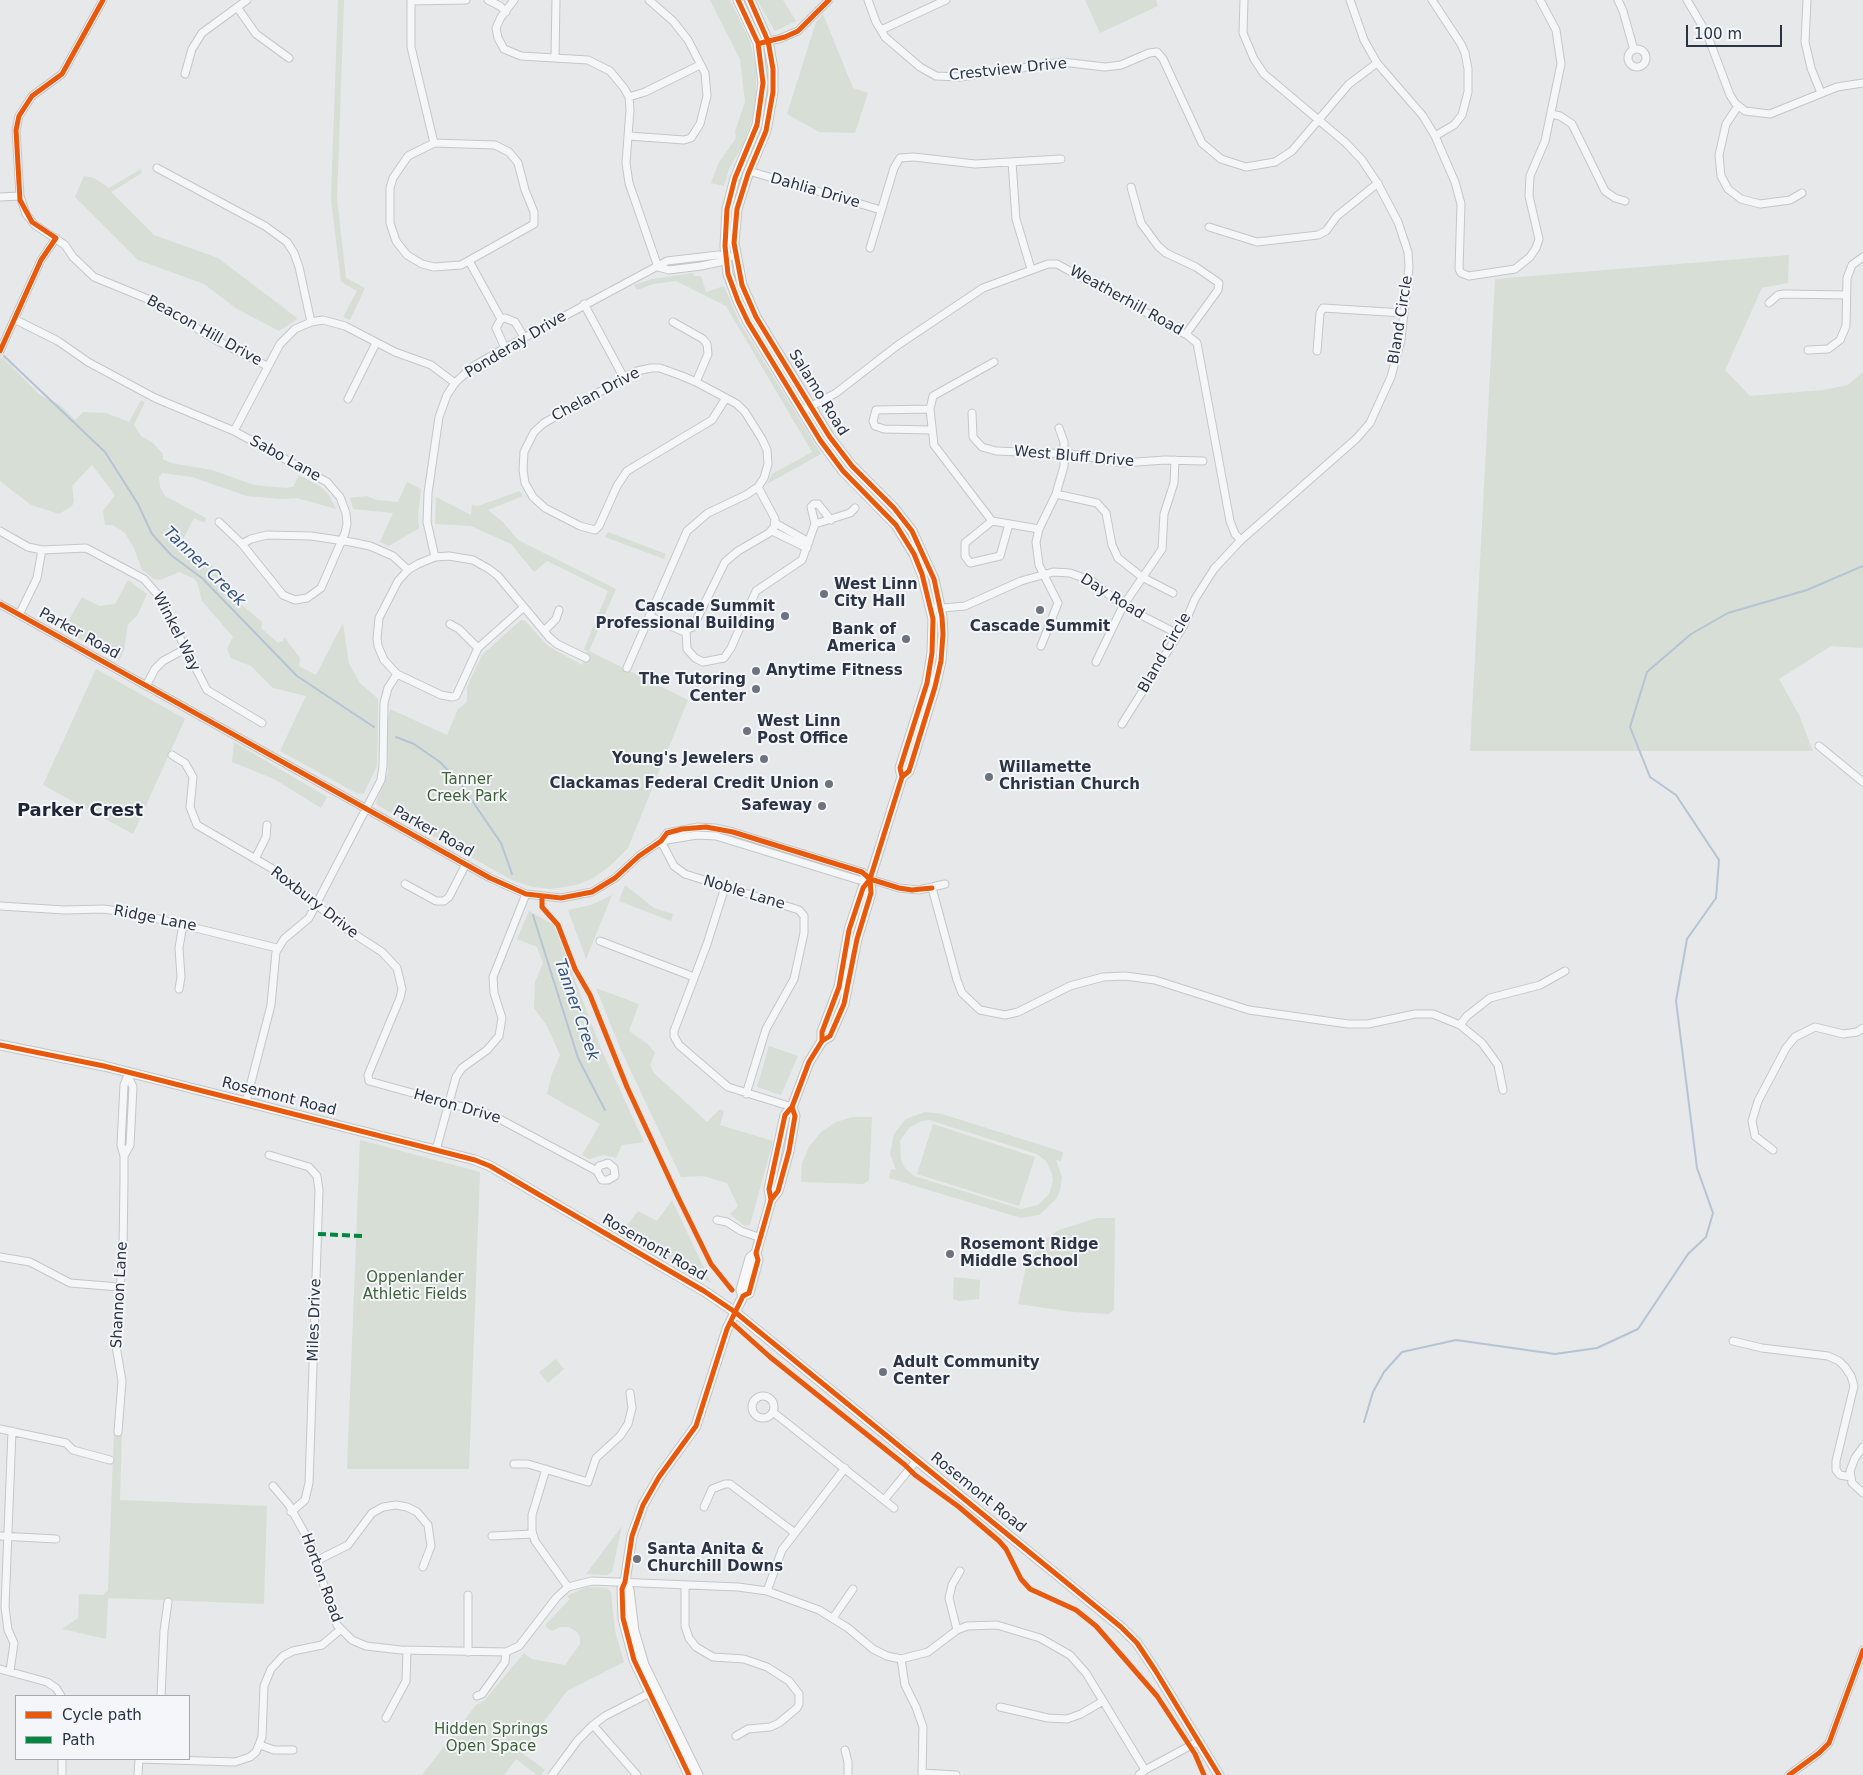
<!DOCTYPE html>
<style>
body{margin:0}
#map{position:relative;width:1863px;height:1775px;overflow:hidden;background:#e6e8ea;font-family:"DejaVu Sans",sans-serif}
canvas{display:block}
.legend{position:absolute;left:15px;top:1695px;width:175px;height:65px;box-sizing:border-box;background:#f4f6f9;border:1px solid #a4a8b1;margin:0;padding:6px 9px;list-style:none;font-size:15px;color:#2b3445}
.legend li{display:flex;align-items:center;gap:10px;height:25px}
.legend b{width:25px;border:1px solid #a4a8b1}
.scale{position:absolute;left:1686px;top:25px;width:96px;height:22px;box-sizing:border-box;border:2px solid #2b3445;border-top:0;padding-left:6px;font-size:15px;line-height:18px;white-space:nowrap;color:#2b3445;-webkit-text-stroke:4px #f4f6f9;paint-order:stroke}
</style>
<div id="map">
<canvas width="1863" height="1775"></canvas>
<ul class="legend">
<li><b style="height:6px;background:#e8590c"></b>Cycle path</li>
<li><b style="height:6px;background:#00873e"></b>Path</li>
</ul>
<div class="scale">100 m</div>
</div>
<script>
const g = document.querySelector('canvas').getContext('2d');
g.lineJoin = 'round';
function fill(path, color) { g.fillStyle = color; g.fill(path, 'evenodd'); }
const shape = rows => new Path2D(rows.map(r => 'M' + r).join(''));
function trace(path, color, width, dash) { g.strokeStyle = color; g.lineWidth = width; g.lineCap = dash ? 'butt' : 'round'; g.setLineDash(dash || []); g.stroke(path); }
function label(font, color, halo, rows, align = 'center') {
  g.font = font + ' "DejaVu Sans",sans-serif'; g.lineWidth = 4; g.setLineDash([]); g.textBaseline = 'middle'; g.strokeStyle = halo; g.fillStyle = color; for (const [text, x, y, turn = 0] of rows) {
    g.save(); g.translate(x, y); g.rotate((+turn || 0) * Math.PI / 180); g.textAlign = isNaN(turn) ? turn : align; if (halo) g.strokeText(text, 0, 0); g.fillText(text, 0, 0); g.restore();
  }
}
fill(shape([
 [338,0,344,0,337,199,346,278,365,288,350,320,343,317,357,291,341,282,331,199],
 [710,0,730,0,750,41,756,69,756,97,753,117,744,143,729,169,724,186,711,183,718,164,736,138,735,131,745,102,740,59],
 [757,0,783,0,796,21,775,31],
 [1085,0,1156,0,1158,6,1100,33],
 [823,14,853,88,868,93,855,133,819,132,787,114,816,22],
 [141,169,142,173,111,192,154,235,218,258,297,318,296,320,279,331,237,309,204,284,138,260,75,197,84,176,94,178,109,188],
 [1789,255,1788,283,1762,288,1725,370,1750,396,1823,390,1848,385,1863,372,1863,648,1831,646,1779,679,1799,715,1813,751,1470,751,1495,279],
 [693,273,694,276,701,276,706,292,724,286,739,321,821,454,767,484,772,474,812,452,726,306,676,281,653,284,637,290,634,285,652,279],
 [2,357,41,396,59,404,75,420,83,412,106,413,129,422,141,400,145,402,134,425,141,436,153,443,163,454,163,459,171,463,212,470,254,485,286,488,293,487,299,475,321,487,329,495,336,509,297,498,280,499,247,496,192,477,162,473,159,477,160,487,165,496,206,518,205,523,194,518,180,545,190,549,211,565,237,601,262,622,261,628,278,643,283,641,284,637,300,658,299,666,316,675,343,623,349,664,360,683,378,699,377,766,364,793,358,794,280,751,306,696,273,688,251,666,231,658,227,649,233,637,202,601,197,582,193,578,179,572,160,580,154,579,142,570,134,548,125,533,113,525,105,525,103,511,115,495,92,465,72,486,74,501,72,506,59,514,31,505,0,481,0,359],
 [407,482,421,489,418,516,419,528,389,546,380,542,393,513,353,509,350,498,367,496,376,500,398,502],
 [520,491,523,496,488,510,503,522,518,540,616,589,589,651,688,700,628,848,610,866,592,879,576,885,551,889,533,887,512,880,377,805,376,802,388,772,387,724,390,709,447,735,458,709,467,702,467,687,482,655,521,620,525,621,548,646,582,665,587,651,584,649,608,591,547,561,534,572,511,544,471,526,435,524,436,497,471,515,472,505,478,506],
 [608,532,666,554,664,559,605,537],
 [128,580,147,594,137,616,128,624,124,651,119,660,63,630,82,597,99,606,115,604],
 [96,669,185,719,133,834,43,785],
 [234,742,327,797,321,808,274,779,232,762],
 [625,885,654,908,673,914,671,921,619,901],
 [612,895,586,959,568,910,591,905],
 [529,911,554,925,602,1051,644,1142,622,1145,616,1158,604,1155,589,1159,582,1155,600,1124,547,1094,552,1074,560,1055,547,1026,534,1008,535,982,543,963,537,947,517,939],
 [596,988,639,1004,629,1031,649,1045,655,1053,650,1065,654,1073,707,1122,720,1109,724,1111,720,1125,773,1141,750,1225,745,1226,730,1214,738,1206,727,1183,703,1176,681,1177,621,1050],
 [769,1046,798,1056,781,1095,757,1087],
 [925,1112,942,1114,1063,1152,1061,1161,1056,1160,1062,1177,1060,1191,1056,1199,1039,1215,1021,1218,889,1178,891,1169,896,1170,890,1154,894,1134,906,1119],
 [929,1120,1037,1154,1046,1161,1052,1174,1053,1181,1049,1194,1038,1205,1021,1209,914,1176,905,1168,901,1160,900,1141,909,1128,919,1122],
 [853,1117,872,1117,869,1180,864,1184,801,1182,802,1163,809,1147,821,1132,836,1122],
 [933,1124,1035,1157,1019,1206,917,1174],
 [360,1140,480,1172,469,1469,347,1469],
 [672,1200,711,1283,621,1233,638,1211,657,1221],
 [1097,1218,1115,1218,1114,1310,1109,1314,1073,1312,1018,1304,1026,1267,1043,1240,1059,1230],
 [954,1277,980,1280,979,1299,959,1301,953,1299],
 [556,1359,564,1369,548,1383,539,1372],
 [114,1432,122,1433,120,1500,267,1506,264,1604,108,1598,106,1639,62,1629,78,1618,79,1594,103,1595,108,1590],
 [622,1526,612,1572,607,1575,586,1574],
 [586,1587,607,1588,611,1592,615,1631,624,1662,567,1691,521,1752,545,1770,541,1775,537,1775,516,1759,504,1775,422,1775,476,1705,484,1701,524,1653,532,1659,565,1665,580,1644,580,1637,577,1632,569,1627,560,1627,552,1631,546,1627,546,1624,570,1599,567,1596]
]), '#d6ded6');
trace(shape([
 [4,356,105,452,138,504,152,534,171,555,202,578,297,676,374,727],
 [396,737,414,744,440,762,460,783,501,843,512,874],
 [533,915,578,1058,605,1110],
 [1364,1422,1373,1392,1384,1372,1402,1352,1456,1340,1555,1354,1597,1348,1638,1329,1688,1254,1706,1237,1713,1213,1697,1168,1676,1001,1687,939,1716,898,1719,860,1676,795,1650,777,1630,727,1647,672,1691,634,1728,613,1807,590,1863,566]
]), '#b4c4d5', 2);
const minor = shape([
 [103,0,62,74,32,96,19,116,16,130,20,196,26,214,35,225,65,245,73,257,94,277,155,302,214,339,267,366],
 [488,0,500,6,506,12],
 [514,0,501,17,496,28,498,38,504,49,521,56,588,60,610,71,624,88,629,97,630,110,626,163,629,183,658,267],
 [868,0,876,22,885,37,920,67,936,76,960,77,1062,62,1105,67,1121,65,1149,53,1157,52,1163,59,1202,143,1221,159,1246,167,1275,162,1292,151,1349,84,1377,63],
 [1350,0,1364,40,1377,63,1423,116,1435,136,1455,182,1461,204,1459,269,1461,273,1469,276,1515,269,1530,257,1536,248,1539,239,1529,196,1530,176,1545,141,1561,64,1556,30,1540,0],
 [1432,0,1461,44,1465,53,1468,69,1468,92,1462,115,1454,125,1435,136],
 [1618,0,1623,11,1634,50],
 [1687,0,1707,34,1730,95,1735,103,1745,111,1770,114,1837,87,1863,83],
 [1807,0,1805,42,1811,68,1821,93],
 [237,7,256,34,289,58],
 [881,30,946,0],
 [758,43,779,39,798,31,829,0],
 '1628 58a9 9 0 1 1 18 0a9 9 0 1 1-18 0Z',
 [555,57,556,0],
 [185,74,192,49,202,33,247,0],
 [629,97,645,92,700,65],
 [1738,106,1726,124,1719,155,1721,176,1728,189,1741,199,1760,204,1790,200,1802,193],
 [1551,114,1560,116,1572,124,1605,191,1615,198,1625,201],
 [629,136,684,140,691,138,700,124,707,96,705,73,688,40,673,21,649,0],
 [434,143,495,145,509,152,518,163,525,190,534,212,534,224,461,265,434,267,422,264,407,255,396,241,390,223,390,188,393,178,408,156,434,143],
 [434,143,411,47,411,1,466,0],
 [1012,162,1016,219,1031,269],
 [157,168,265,226,287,242,294,253,299,267,311,322],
 [749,171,881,210],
 [1131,187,1141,223,1158,246,1166,253,1196,267,1219,283,1218,290,1186,334],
 [0,197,20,196],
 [1209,227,1257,242,1318,235,1326,231,1337,216,1378,183],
 [870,248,894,168,900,158,914,157,975,164,1061,159],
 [469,261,501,319],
 [658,267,669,270,701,266,720,262,726,257],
 [1769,303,1778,295,1784,294,1846,295],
 [584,304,624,378],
 [14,319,58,341,88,362,155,398,234,431,327,482,340,497,346,513,347,524,345,533,321,588,307,598,295,600,283,595,242,544,219,522],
 [673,322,703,339,707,344,708,354,696,382],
 [505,348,496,328,501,319,505,318,515,322,524,337],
 [1808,350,1828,349,1840,340,1846,326,1847,278,1852,265,1863,257],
 [0,351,41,260,56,238],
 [1317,351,1320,313,1323,308,1403,313],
 [994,362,933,396,930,409,934,445,992,521,1039,529],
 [348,399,376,343],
 [930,409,876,410,873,421,875,426,884,429,932,430],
 [802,411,836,393,898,345,983,288,1048,264,1057,264,1187,335,1197,343,1230,521,1235,534,1241,540],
 [972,413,973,437,982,447,996,451,1071,454,1123,463,1165,460,1203,461],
 [234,431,280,344,295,329,311,322,323,320,345,326,395,352,431,365,455,383],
 [1056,494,1097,503,1106,513,1112,545,1118,558,1142,577,1173,593],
 [992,521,965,543,965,556,970,563,1000,556,1009,524],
 [775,523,809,542],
 [815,524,811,507,814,504,818,504,831,520],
 [0,531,28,547,42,550,86,548,144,579,158,595,207,690,262,723],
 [772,531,807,548],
 [242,544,251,539,267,535,311,536,351,542,370,546,393,556,408,570],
 [435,557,427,522,428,493,439,417,447,395,455,383,472,367,505,348,667,261,718,255,730,257],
 [0,604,490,878,526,894,561,898,592,892,615,878,639,856,661,841,667,833,698,827,715,828,733,832,862,872,870,879,899,888,919,890,945,884],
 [524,607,478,648,456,696,452,697,441,695,397,674,384,660,378,646,377,638,379,618,398,581,408,570,418,564,435,557,449,556,473,560,489,569,498,576,544,631,549,637,557,644,586,658],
 [931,609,965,606,1021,581,1053,572,1070,573,1092,581,1123,606,1178,634],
 [19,615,37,578,42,550],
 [649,616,682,631,693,627,725,562,738,551,769,533,774,527,775,519,758,487],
 [450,624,459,629,478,648],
 [544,631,556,619,559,610],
 [686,631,687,649,695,658,703,662,724,658,731,648,756,591,802,560,815,524,850,513,855,508],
 [1041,646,1058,603,1039,565,1036,542,1039,529,1056,494,1064,466,1064,442,1059,428],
 [1096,662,1123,606,1162,549,1164,514,1174,483,1175,460],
 [627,668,687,531,708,513,746,495,758,487,764,478,768,464,767,450,762,439,745,412,737,404,726,398,696,382,682,376,660,368,651,368,637,371,544,423,534,432,524,452,523,470,525,483,533,497,545,508,580,526,595,530,599,526,617,486,627,471,712,420,726,398],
 [146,686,155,669,163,661,185,649],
 [1122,724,1184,625,1195,599,1214,569,1241,540,1356,439,1370,423,1391,377,1401,340,1409,267,1408,252,1398,222,1378,184,1362,160,1346,143,1264,74,1254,59,1243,33,1244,0],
 [1819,746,1863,782],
 [172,755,185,763,193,777,190,807,197,825,271,868,348,930,382,952,397,968,402,989,400,998,368,1075,369,1081,492,1115,597,1171,602,1180,608,1180,615,1176,614,1168,608,1163,599,1166,597,1171],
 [661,841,674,866,685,874,799,910,804,916,804,933,794,979,766,1029,746,1094],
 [661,841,697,835,716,836,859,880,870,879],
 [255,859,266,837,267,825],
 [405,884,436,901,444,901,449,897,466,864],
 [725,887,707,944,674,1031,674,1036,679,1045,728,1087,792,1107],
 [932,888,957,980,962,993,980,1010,1005,1015,1018,1012,1070,986,1103,977,1125,976,1155,980,1249,1010,1348,1024,1368,1024,1415,1014,1433,1014,1460,1025,1482,1043,1498,1065,1503,1090],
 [0,906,65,910,103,909,134,913,277,948],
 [600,941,694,977],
 [179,989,181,977,179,948,183,924],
 [1460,1025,1467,1016,1490,998,1540,985,1565,971],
 [246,1102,271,1005,276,952,284,939,309,918,381,780,383,766,384,703,388,688,397,674],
 [436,1150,456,1077,462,1068,487,1050,499,1036,502,1018,494,993,493,977,526,894],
 [1773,1150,1755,1136,1752,1121,1758,1101,1786,1048,1795,1037,1815,1027,1843,1034,1857,1032,1863,1028],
 [269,1155,309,1167,317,1176,319,1190,309,1483,305,1500,291,1512],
 [124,1156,130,1145,133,1087,129,1078],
 [717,1220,727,1222,741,1231,761,1238],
 [0,1257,30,1262,70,1283,119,1287],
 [1733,1341,1762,1348,1828,1356,1839,1361,1845,1367,1851,1376,1854,1386,1836,1461,1836,1470,1840,1475,1851,1477],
 '752 1407a11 11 0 1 1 22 0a11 11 0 1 1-22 0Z',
 [773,1412,894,1508],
 [0,1429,66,1443,73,1450,110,1460],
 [118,1432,122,1381,116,1346,123,1249,124,1181,124,1156,121,1145,124,1085,129,1072],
 [1863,1447,1855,1458,1850,1471,1852,1483,1863,1493],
 [514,1464,528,1464,588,1482,596,1458,620,1436,628,1424,632,1408,630,1393],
 [546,1469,532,1515,532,1531,535,1541,568,1587],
 [273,1486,289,1505,310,1543,337,1625,352,1640,366,1646,401,1650,506,1652,519,1646,557,1597,568,1587,592,1581,738,1587,767,1591,819,1610,848,1628,873,1649,887,1656,901,1659,928,1652,957,1630,967,1626,997,1625,1040,1638,1070,1655,1086,1673,1145,1770],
 [885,1499,917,1460],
 [704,1507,712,1489,725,1484,730,1484,795,1533],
 [0,1536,56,1539],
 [492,1536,532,1534],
 [316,1561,348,1545,372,1513,383,1507,396,1505,407,1507,417,1512,428,1525,431,1546,423,1567],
 [685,1585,685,1626,689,1638,696,1647,713,1657,744,1659,767,1667,789,1681,799,1694,799,1704,797,1708,779,1723,770,1727,748,1729,736,1736],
 [767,1591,782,1550,845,1468],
 [468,1595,468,1652],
 [833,1618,853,1589],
 [957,1630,949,1598,952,1585,960,1571],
 [901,1659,905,1685,916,1707,923,1727,922,1775],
 [0,1669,47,1682,56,1688,61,1696],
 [10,1671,14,1643,8,1630,5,1607,12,1431],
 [161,1696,164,1631,168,1602],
 [477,1696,482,1694,505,1662,506,1652],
 [1000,1707,1048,1718,1067,1719,1081,1714,1103,1701],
 [386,1718,406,1681,407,1650],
 [593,1725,637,1775],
 [260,1745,274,1750,293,1750],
 [845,1750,848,1762,848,1775],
 [139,1759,235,1762,250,1757,256,1752,262,1737,264,1686,271,1669,283,1656,293,1651,322,1645,340,1630],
 [922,1773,956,1775],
 [62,1775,62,1759],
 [138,1775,139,1759],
 [552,1775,578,1740,593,1725,605,1716,648,1694],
 [1139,1775,1145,1770,1199,1741],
 [1789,1775,1819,1753,1829,1743,1863,1650]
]);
const major = shape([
 [738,0,758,43,763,83,757,125,735,178,727,209,725,246,728,274,738,301,748,322,820,440,843,471,896,525,914,554,922,574,933,619,932,653,927,683,900,768,902,777],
 [750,0,768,41,773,69,773,92,766,131,748,174,737,209,734,243,742,285,756,317,829,436,852,466,894,508,912,531,934,579,942,617,943,634,941,661,935,687,909,771,902,777,870,879,871,893,857,939,844,1004,830,1036,822,1041,809,1062,792,1107,785,1115,769,1189,771,1200],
 [822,1041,822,1032,839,987,849,930,863,888,870,879],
 [0,1045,104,1066,475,1160,490,1166,704,1291,735,1312,1121,1627,1137,1643,1155,1670,1219,1775],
 [743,1296,741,1290,750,1258,756,1253],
 [625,1582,629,1590,634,1631,644,1665,698,1775],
 [689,1775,634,1660,623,1618,622,1589,625,1582,632,1536,643,1505,659,1477,696,1426,727,1329,743,1296,749,1293,758,1260,756,1253,771,1200,778,1191,789,1151,795,1116,792,1107]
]);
trace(minor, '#c4c6c8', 9);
trace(major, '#c2c5c8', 11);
trace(minor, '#f5f6f7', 7);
trace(major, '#f8f8f8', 9);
trace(shape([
 [318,1234,362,1236]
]), '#00873e', 4, [8, 4]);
trace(shape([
 [738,0,758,43,763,83,757,125,735,178,727,209,725,246,728,274,738,301,748,322,820,440,843,471,896,525,914,554,922,574,933,619,932,653,927,683,900,768,902,777],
 [750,0,768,41,773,69,773,92,766,131,748,174,737,209,734,243,742,285,756,317,829,436,852,466,894,508,912,531,934,579,942,617,943,634,941,661,935,687,909,771,902,777,870,879,871,893,857,939,844,1004,830,1036,822,1041,809,1062,792,1107,785,1115,769,1189,771,1200],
 [761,43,785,37,798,31,829,0],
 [0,351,41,260,56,238,32,222,20,200,16,130,19,116,32,96,62,74,103,0],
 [0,604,490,878,526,894,561,898,592,892,615,878,639,856,661,841,667,833,682,829,706,827,733,832,862,872,870,879,899,888,912,890,932,888],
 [542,897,542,907,558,925,575,969,590,995,627,1087,677,1195,711,1264,732,1290],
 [822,1041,822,1032,839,987,849,930,863,888,870,879],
 [0,1045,104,1066,475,1160,490,1166,704,1291,735,1312,1121,1627,1137,1643,1155,1670,1219,1775],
 [731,1322,770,1357,905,1465,915,1475,959,1507,999,1541,1006,1549,1021,1579,1030,1589,1076,1610,1096,1626,1157,1696,1195,1754,1204,1775],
 [689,1775,634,1660,623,1618,622,1589,625,1582,632,1536,643,1505,659,1477,696,1426,727,1329,743,1296,749,1293,758,1260,756,1253,771,1200,778,1191,789,1151,795,1116,792,1107],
 [1789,1775,1819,1753,1829,1743,1863,1650]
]), '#e8590c', 5);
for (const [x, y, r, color] of [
 [824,594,5,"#6c737f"],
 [1040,610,5,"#6c737f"],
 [785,616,5,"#6c737f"],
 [906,639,5,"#6c737f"],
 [756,671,5,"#6c737f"],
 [756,689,5,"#6c737f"],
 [747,731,5,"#6c737f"],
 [764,759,5,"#6c737f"],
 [989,777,5,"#6c737f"],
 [829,784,5,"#6c737f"],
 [822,806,5,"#6c737f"],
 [950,1254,5,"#6c737f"],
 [883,1372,5,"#6c737f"],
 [637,1559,5,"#6c737f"]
]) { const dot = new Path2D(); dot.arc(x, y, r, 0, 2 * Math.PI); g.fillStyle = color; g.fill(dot); trace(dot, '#f4f6f9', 2); }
label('15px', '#2b3445', '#f4f6f9', [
 ["Crestview Drive",1008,70,-6],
 ["Dahlia Drive",815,191,16],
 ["Weatherhill Road",1126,301,29],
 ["Bland Circle",1401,320,-81],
 ["Beacon Hill Drive",204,331,29],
 ["Ponderay Drive",516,345,-31],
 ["Salamo Road",818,393,58],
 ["Chelan Drive",596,395,-28],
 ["West Bluff Drive",1074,457,5],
 ["Sabo Lane",285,459,29],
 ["Day Road",1112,597,32],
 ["Winkel Way",176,632,63],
 ["Parker Road",79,634,29],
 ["Bland Circle",1165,653,-60],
 ["Parker Road",433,832,29],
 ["Noble Lane",744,893,17],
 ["Roxbury Drive",314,903,38],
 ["Ridge Lane",155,919,11],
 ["Rosemont Road",279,1097,14],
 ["Heron Drive",457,1107,16],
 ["Rosemont Road",654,1248,30],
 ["Shannon Lane",120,1295,-87],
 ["Miles Drive",315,1320,-88],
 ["Rosemont Road",978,1493,39],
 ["Horton Road",321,1578,70]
]);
label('bold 15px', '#2b3445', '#f4f6f9', [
 ["West Linn",834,585],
 ["City Hall",834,602],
 ["Cascade Summit",775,607,"right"],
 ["Professional Building",775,624,"right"],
 ["Cascade Summit",1040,627,"center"],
 ["Bank of",896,630,"right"],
 ["America",896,647,"right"],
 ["Anytime Fitness",766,671],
 ["The Tutoring",746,680,"right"],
 ["Center",746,697,"right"],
 ["West Linn",757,722],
 ["Post Office",757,739],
 ["Young's Jewelers",754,759,"right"],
 ["Willamette",999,768],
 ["Christian Church",999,785],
 ["Clackamas Federal Credit Union",819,784,"right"],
 ["Safeway",812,806,"right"],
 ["Rosemont Ridge",960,1245],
 ["Middle School",960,1262],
 ["Adult Community",893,1363],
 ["Center",893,1380],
 ["Santa Anita &",647,1550],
 ["Churchill Downs",647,1567]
], 'left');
label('15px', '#3f6138', '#f4f6f9', [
 ["Tanner",467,780],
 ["Creek Park",467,797],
 ["Oppenlander",415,1278],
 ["Athletic Fields",415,1295],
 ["Hidden Springs",491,1730],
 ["Open Space",491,1747]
]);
label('italic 16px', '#34527a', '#f4f6f9', [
 ["Tanner Creek",204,567,44],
 ["Tanner Creek",576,1010,71]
]);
label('bold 18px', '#1d2536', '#f4f6f9', [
 ["Parker Crest",80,811]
]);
</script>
